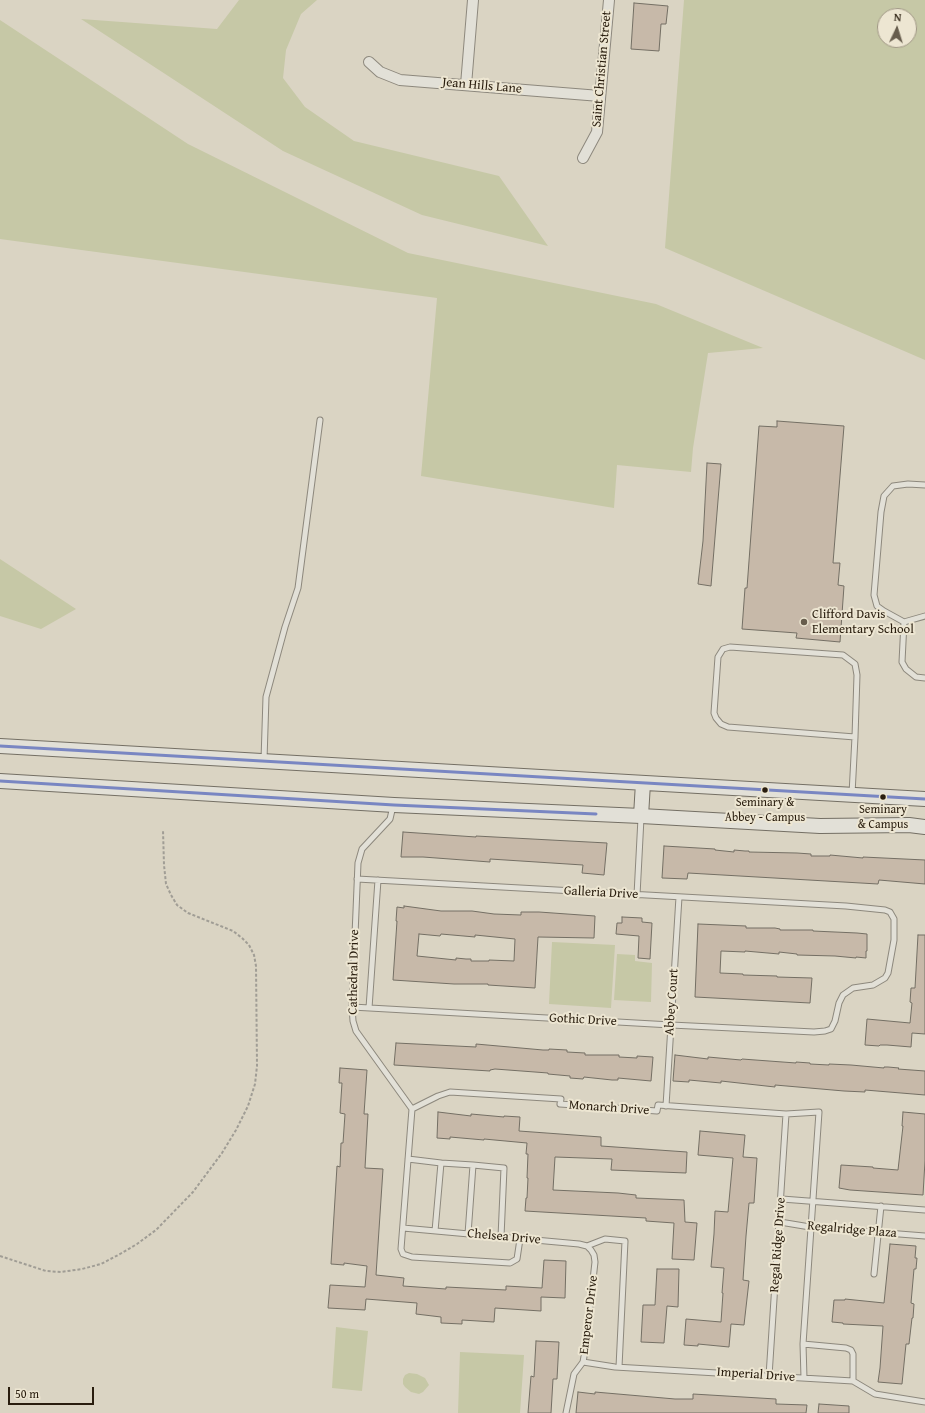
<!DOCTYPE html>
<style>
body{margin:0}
#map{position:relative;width:925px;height:1413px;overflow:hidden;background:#dad4c3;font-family:"Gentium Book Plus",serif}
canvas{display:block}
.north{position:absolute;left:877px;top:8px;width:40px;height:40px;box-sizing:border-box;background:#ede6d2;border:1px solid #9f9684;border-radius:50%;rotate:4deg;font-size:11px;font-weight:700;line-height:16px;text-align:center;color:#291d0e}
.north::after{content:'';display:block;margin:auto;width:14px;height:18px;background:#675d4d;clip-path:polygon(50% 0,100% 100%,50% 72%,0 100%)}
.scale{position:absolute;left:8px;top:1387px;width:86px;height:18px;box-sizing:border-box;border:2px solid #291d0e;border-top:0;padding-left:5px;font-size:12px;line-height:14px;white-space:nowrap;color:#291d0e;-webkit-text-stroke:3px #ede6d2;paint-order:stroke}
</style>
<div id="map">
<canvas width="925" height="1413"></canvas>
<div class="north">N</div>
<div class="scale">50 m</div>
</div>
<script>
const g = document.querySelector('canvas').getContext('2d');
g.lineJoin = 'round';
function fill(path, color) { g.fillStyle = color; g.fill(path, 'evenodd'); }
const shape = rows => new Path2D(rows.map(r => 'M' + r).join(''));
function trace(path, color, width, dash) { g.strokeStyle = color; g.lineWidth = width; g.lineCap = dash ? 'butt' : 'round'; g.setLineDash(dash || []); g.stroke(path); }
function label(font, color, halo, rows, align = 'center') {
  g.font = font + ' "Gentium Book Plus",serif'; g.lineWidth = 4; g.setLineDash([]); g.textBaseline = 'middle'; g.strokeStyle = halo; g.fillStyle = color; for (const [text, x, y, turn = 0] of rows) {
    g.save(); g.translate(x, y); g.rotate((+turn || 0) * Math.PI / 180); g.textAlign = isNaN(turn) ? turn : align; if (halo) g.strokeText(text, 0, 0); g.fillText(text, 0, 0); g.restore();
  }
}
fill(shape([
 [239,0,317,0,301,14,286,50,283,78,305,107,354,141,499,176,548,246,422,215,283,151,81,19,217,29],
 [684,0,925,0,925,360,665,248],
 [885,16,909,16,909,40,885,40],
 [0,20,188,144,408,253,656,304,763,348,708,353,693,448,691,472,617,465,614,508,421,476,437,298,0,239],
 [0,559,76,609,41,629,0,616],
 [552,942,615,945,611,1008,549,1004],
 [617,954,635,955,635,961,652,963,651,1002,614,1000],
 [336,1327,368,1331,362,1391,332,1388],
 [460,1352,524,1355,520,1413,458,1413],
 [409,1373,417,1374,425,1378,429,1385,423,1392,419,1394,411,1392,405,1387,403,1384,403,1379,405,1375]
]), '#c6c8a6');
const building = shape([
 [634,3,668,6,666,24,661,24,659,51,631,49,634,3],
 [777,421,844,426,833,563,840,563,838,585,844,586,840,642,796,638,797,633,742,629,745,588,747,588,759,426,777,427,777,421],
 [707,463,721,464,711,586,698,584,703,541,707,463],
 [403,832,476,837,476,836,607,843,604,875,582,873,583,865,490,859,490,862,423,857,401,857,403,832],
 [664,846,715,849,715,850,734,852,734,850,745,851,749,851,749,852,797,853,811,854,811,856,830,856,830,855,863,858,863,857,925,860,925,884,879,880,878,884,688,873,687,879,662,878,664,846],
 [404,906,441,911,472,911,494,914,521,915,521,912,539,912,595,916,594,938,538,937,535,988,488,985,488,984,454,984,393,980,397,921,396,921,397,907,404,908,404,906],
 [419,934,440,936,441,934,475,937,475,935,515,939,514,961,489,960,489,961,471,961,471,959,466,959,456,958,456,960,417,956,419,934],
 [622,917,642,918,642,922,652,923,650,959,638,958,639,936,616,934,617,923,622,923,622,917],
 [698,924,746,926,746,928,775,928,780,929,780,930,813,930,813,931,857,933,867,934,867,951,866,951,866,958,856,957,856,958,835,956,797,955,797,954,779,952,779,954,745,951,745,952,721,951,720,973,743,974,743,975,777,976,777,977,812,978,810,1003,695,997,698,924],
 [918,935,925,935,925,1034,912,1033,911,1047,887,1045,880,1045,879,1046,865,1045,867,1019,910,1023,912,1003,910,1002,911,988,915,988,918,935],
 [396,1043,476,1047,476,1044,543,1050,549,1050,549,1049,567,1050,567,1052,585,1053,585,1055,619,1055,619,1057,637,1058,637,1056,653,1057,651,1081,618,1078,618,1080,612,1080,584,1077,583,1079,570,1078,570,1076,548,1074,548,1073,495,1069,490,1070,490,1071,394,1065,396,1043],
 [675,1055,708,1059,708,1057,741,1060,742,1059,796,1063,796,1062,810,1063,810,1064,829,1065,829,1064,851,1065,884,1068,884,1067,888,1067,899,1068,898,1069,925,1071,925,1095,865,1090,865,1092,844,1091,775,1085,775,1087,721,1081,721,1083,689,1080,689,1082,673,1081,675,1055],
 [340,1068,367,1070,364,1114,368,1114,365,1168,383,1169,376,1275,404,1278,403,1286,446,1289,446,1287,506,1290,506,1286,542,1288,544,1260,566,1261,565,1298,541,1297,541,1311,495,1308,494,1322,462,1320,462,1324,441,1323,441,1317,416,1314,417,1303,366,1299,365,1310,328,1308,330,1285,365,1287,367,1266,344,1263,344,1265,331,1264,337,1166,340,1167,341,1143,343,1143,345,1114,340,1113,342,1083,339,1083,340,1068],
 [438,1112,471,1116,471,1114,504,1117,504,1116,520,1117,519,1131,601,1137,601,1146,687,1152,686,1173,611,1170,612,1159,555,1157,553,1190,618,1193,636,1195,636,1198,684,1200,685,1222,697,1223,694,1260,672,1259,674,1223,646,1221,646,1218,525,1211,526,1198,527,1198,528,1178,527,1178,528,1154,526,1154,527,1143,484,1139,484,1140,450,1137,450,1139,437,1138,438,1112],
 [903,1112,925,1114,925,1161,923,1195,850,1190,839,1188,841,1165,873,1167,873,1168,898,1170,903,1126,902,1126,903,1112],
 [700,1131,745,1135,743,1157,757,1158,754,1203,749,1203,746,1236,743,1280,749,1281,744,1325,731,1324,729,1347,698,1344,698,1346,684,1345,686,1319,721,1322,723,1293,722,1293,724,1268,711,1267,714,1234,715,1211,728,1212,733,1158,698,1155,700,1131],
 [890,1244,916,1246,915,1258,917,1258,916,1269,914,1269,911,1303,914,1304,913,1318,912,1318,909,1344,906,1344,902,1384,878,1382,880,1368,883,1326,843,1324,843,1323,832,1322,834,1300,845,1300,845,1299,884,1303,890,1244],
 [657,1269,679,1269,678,1307,667,1306,664,1343,641,1342,643,1305,655,1305,657,1269],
 [536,1341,559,1342,557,1379,553,1379,551,1413,528,1413,531,1376,534,1377,536,1341],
 [578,1392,595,1394,595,1392,675,1399,693,1399,693,1394,776,1399,776,1404,807,1405,806,1413,576,1413,578,1392],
 [819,1404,849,1406,849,1413,818,1413,819,1404]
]);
fill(building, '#c7b9a9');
trace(building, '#746f64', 1);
const service = shape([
 [925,485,908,484,893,486,884,496,881,512,874,595,877,606,884,611,904,622,902,662,906,669,916,677,925,678],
 [904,622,925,616],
 [264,760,266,697,285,627,298,588,320,420],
 [852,794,855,737,857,675,855,664,843,655,730,647,723,649,718,657,714,713,716,718,721,724,728,727,855,737],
 [393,806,390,819,362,849,358,863,352,1007,353,1021,356,1031,412,1109,401,1249,403,1254,412,1257,510,1263,517,1259,520,1239],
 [637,895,641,818],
 [352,1007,671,1025,814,1032,825,1031,831,1029,835,1021,839,1003,843,995,853,988,873,985,885,978,888,973,894,940,894,919,890,912,885,910,846,906,357,879],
 [369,1008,378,880],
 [666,1106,679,897],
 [412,1109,438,1096,450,1092,561,1099,560,1104,657,1111,658,1105,786,1114,819,1112,803,1344,804,1378],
 [408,1159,441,1163],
 [782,1199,925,1210],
 [780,1222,810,1227,925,1236],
 [403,1228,579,1244,587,1246,591,1250,594,1255,595,1262,585,1351,583,1362,574,1374,566,1413],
 [435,1231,441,1163,473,1165,504,1168,501,1237],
 [468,1234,473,1165],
 [587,1246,605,1239,625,1241,619,1367],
 [874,1274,881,1206],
 [803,1344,846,1348,851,1350,853,1354,853,1381],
 [583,1362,615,1367,853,1381,875,1394,925,1402],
 [769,1376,786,1114]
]);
const minor = shape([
 [369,62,380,72,400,80,600,96],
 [466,85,473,0],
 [583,158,597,132,609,0]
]);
const secondary = shape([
 [0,746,925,799],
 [0,781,394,805,641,816,820,826,909,825,925,827],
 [641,816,643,783]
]);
trace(service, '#8d887d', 7);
trace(minor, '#8d887d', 12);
trace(secondary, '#746f64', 16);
trace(shape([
 [0,1256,46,1271,61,1272,82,1269,101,1264,120,1254,137,1244,156,1230,193,1192,222,1153,236,1130,248,1106,255,1084,257,1066,256,966,254,955,249,945,242,938,233,931,188,913,177,905,171,895,166,884,164,865,163,830]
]), '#a09d95', 2, [3, 2]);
trace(service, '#e2e0d7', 5);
trace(minor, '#e2e0d7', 10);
trace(secondary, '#e2e0d7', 14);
trace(shape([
 [0,746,925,799],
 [0,781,394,805,596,814]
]), '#7986c2', 3);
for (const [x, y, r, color] of [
 [804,622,4,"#675d4d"],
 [765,790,3.5,"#291d0e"],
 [883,797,3.5,"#291d0e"]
]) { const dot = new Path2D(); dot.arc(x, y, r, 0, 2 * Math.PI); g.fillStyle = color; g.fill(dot); trace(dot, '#ede6d2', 1.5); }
label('12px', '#291d0e', '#ede6d2', [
 ["Seminary &",765,803],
 ["Abbey - Campus",765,818],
 ["Seminary",883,810],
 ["& Campus",883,825]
]);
label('13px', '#291d0e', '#ede6d2', [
 ["Saint Christian Street",602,69,-85],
 ["Jean Hills Lane",482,86,5],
 ["Galleria Drive",601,893,3],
 ["Cathedral Drive",354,972,-89],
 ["Abbey Court",672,1002,-86],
 ["Gothic Drive",583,1020,3],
 ["Monarch Drive",609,1108,4],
 ["Regalridge Plaza",852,1230,5],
 ["Chelsea Drive",504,1237,5],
 ["Regal Ridge Drive",778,1245,-86],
 ["Emperor Drive",589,1315,-83],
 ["Imperial Drive",756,1375,4]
]);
label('13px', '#291d0e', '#ede6d2', [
 ["Clifford Davis",812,615],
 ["Elementary School",812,630]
], 'left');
</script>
